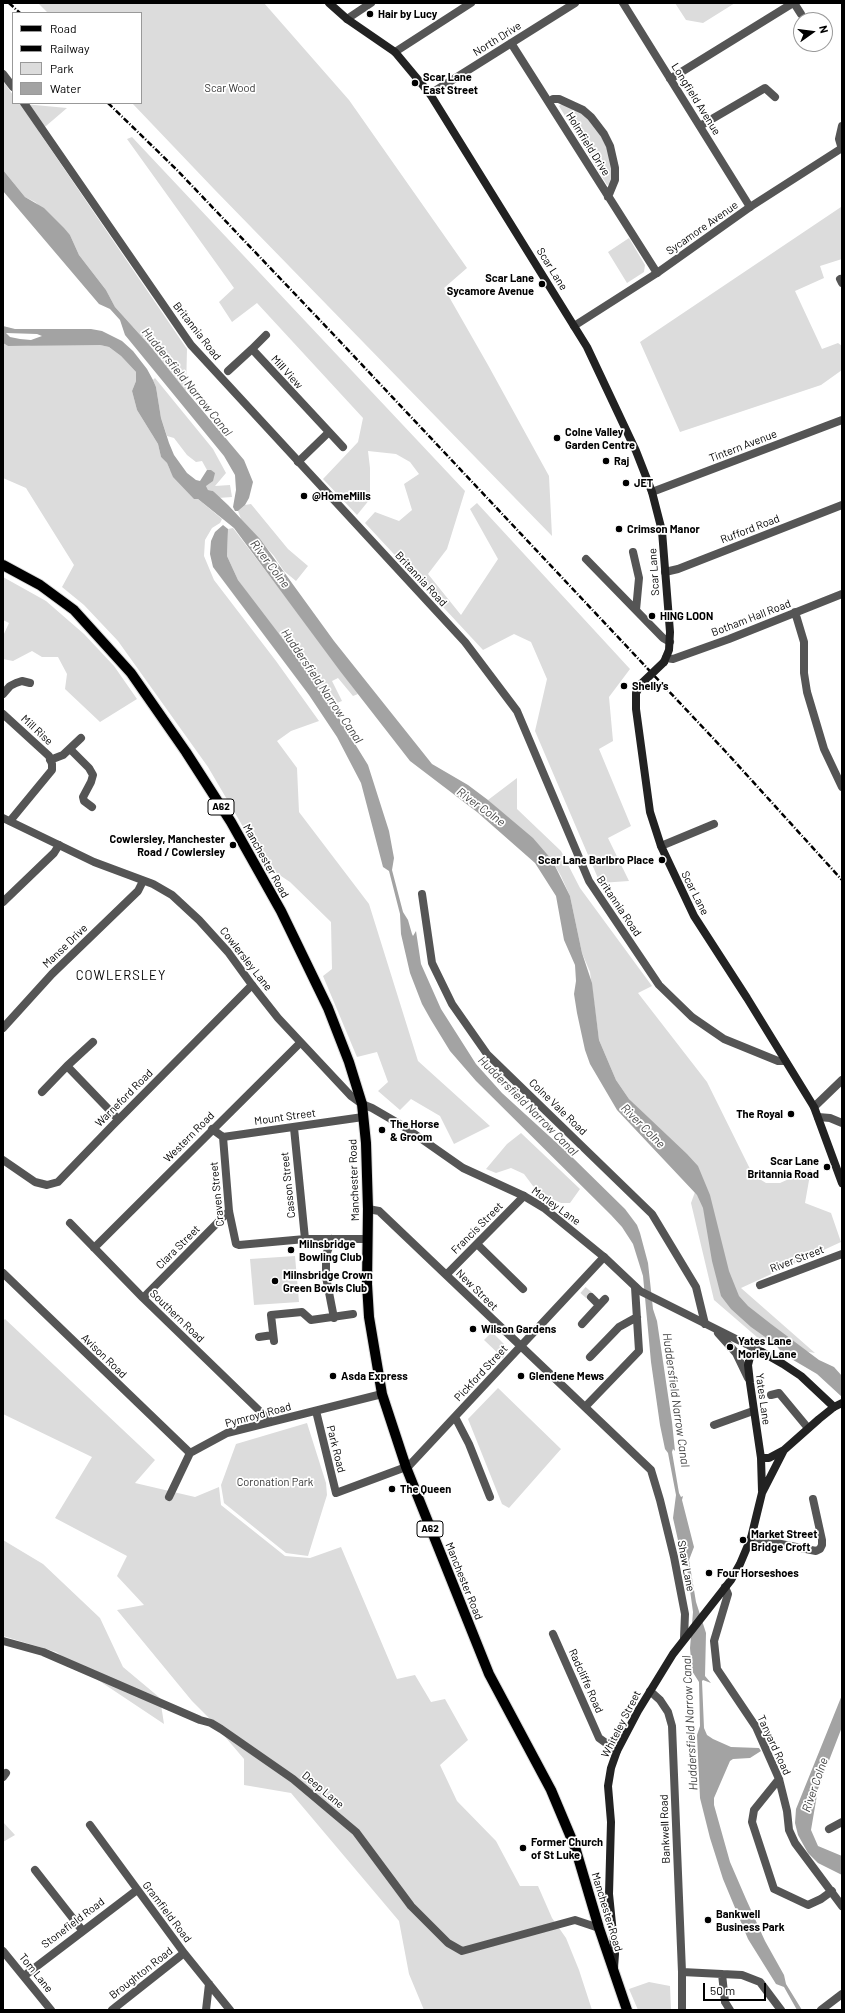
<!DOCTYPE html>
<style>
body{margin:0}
#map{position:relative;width:845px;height:2013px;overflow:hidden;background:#fff;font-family:Barlow,sans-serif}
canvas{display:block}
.frame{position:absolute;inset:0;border:4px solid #000;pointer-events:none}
.legend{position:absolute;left:12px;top:12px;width:130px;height:92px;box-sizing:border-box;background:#fff;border:1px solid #999;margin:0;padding:5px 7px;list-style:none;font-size:12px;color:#000}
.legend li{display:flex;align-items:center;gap:8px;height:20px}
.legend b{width:20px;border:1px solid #999}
.north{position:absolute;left:793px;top:12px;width:40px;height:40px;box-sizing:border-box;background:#fff;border:1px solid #999;border-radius:50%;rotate:76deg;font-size:11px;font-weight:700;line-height:16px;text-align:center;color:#000}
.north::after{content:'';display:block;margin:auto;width:14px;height:18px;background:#000;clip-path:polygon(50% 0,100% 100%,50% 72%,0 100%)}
.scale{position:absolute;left:703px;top:1983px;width:63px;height:18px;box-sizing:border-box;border:2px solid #000;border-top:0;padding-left:5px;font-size:12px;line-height:14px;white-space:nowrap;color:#000;-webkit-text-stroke:3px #fff;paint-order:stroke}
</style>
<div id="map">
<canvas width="845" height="2013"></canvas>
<div class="frame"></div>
<ul class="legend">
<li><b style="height:5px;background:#000"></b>Road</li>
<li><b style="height:5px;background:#000"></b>Railway</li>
<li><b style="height:11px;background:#dcdcdc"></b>Park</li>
<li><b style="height:11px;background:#a3a3a3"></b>Water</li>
</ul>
<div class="north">N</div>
<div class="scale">50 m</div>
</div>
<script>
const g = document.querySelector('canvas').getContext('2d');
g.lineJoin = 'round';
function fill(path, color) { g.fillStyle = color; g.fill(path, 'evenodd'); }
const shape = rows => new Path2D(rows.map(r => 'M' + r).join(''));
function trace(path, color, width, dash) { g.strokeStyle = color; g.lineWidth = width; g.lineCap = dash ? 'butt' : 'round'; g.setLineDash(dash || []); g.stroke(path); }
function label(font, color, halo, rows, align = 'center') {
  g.font = font + ' Barlow,sans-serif'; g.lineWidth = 3.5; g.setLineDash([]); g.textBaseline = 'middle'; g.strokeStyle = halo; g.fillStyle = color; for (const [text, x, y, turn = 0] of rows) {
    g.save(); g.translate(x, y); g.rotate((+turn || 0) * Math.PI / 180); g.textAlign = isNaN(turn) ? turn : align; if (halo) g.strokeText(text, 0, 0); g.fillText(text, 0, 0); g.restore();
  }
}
fill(shape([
 [38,3,264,3,349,100,467,268,444,288,488,365,549,476,552,536,214,189,132,103,141,103,141,13,48,13],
 [675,3,735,3,703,23,686,20],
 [3,81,13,95,13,103,67,108,39,132,187,349,186,391,151,347,115,307,106,290,79,255,70,235,35,202,25,197,3,170],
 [562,103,577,108,597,129,609,152,613,169,611,184,607,185,559,106],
 [132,137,465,491,447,549,428,574,461,615,498,559,470,509,477,503,630,669,609,697,613,741,599,749,631,826,608,838,629,881,600,883,535,731,547,679,531,642,514,634,483,650,365,523,375,512,399,521,412,510,404,484,419,474,410,462,396,454,368,451,370,468,370,499,357,515,323,479,358,442,363,418,257,303,232,322,219,302,234,288,127,139],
 [841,207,842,259,820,266,824,278,795,291,822,349,838,343,842,346,842,370,821,385,680,432,640,342],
 [629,238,645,265,644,272,627,283,608,252],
 [3,343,8,346,28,346,36,344,100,345,109,347,121,356,136,372,136,381,132,391,137,410,158,444,161,457,167,463,170,470,198,499,222,519,220,523,212,528,205,540,204,556,214,580,276,661,319,721,291,731,277,741,297,768,299,812,369,904,418,1061,490,1126,454,1144,440,1116,411,1099,400,1110,378,1091,388,1082,377,1052,357,1057,323,976,332,969,331,922,290,882,266,866,208,767,118,641,84,605,62,587,74,565,26,488,3,478],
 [155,378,213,449,226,473,215,486,230,485,232,497,218,498,213,491,208,490,206,486,211,470,207,470,202,461,196,462,187,455,174,438,167,436,161,418,156,387,153,380],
 [251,504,288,549,308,566,296,581,284,571,274,556,241,519,238,511,245,505],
 [233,528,300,616,358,694,353,696,338,678,332,681,342,701,332,705,310,674,258,608,238,580,227,556,228,529],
 [3,577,46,601,84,634,114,666,137,699,100,722,65,689,67,674,58,657,42,657,32,651,13,661,3,659,3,636,9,623,3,620],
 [517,778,517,809,561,851,580,888,652,986,638,993,707,1082,753,1175,766,1183,780,1183,811,1169,805,1203,831,1213,841,1242,741,1288,815,1353,765,1344,714,1300,691,1203,695,1192,697,1166,629,1099,616,1080,599,1040,590,972,582,953,570,896,561,876,552,860,488,800],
 [521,1133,580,1189,570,1203,561,1203,548,1197,533,1186,524,1174,511,1168,496,1173,486,1169,507,1144],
 [295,1256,299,1302,254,1305,250,1259],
 [5,1319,155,1460,135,1483,195,1497,219,1487,221,1505,285,1556,310,1558,341,1547,397,1679,415,1675,431,1702,445,1699,468,1740,440,1765,457,1801,496,1841,520,1886,538,1886,552,1918,566,1938,579,1970,592,2010,424,2010,409,1974,399,1921,291,1793,244,1785,244,1759,209,1718,192,1701,117,1610,144,1605,117,1576,127,1556,55,1518,92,1457,3,1414,3,1321],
 [492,1332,504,1344,503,1348,506,1353,503,1358,484,1340],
 [498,1388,561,1449,509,1508,502,1504,468,1419],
 [307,1423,326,1483,327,1495,308,1556,286,1553,224,1503,221,1485,236,1444],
 [3,1540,43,1564,100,1618,123,1667,160,1698,164,1724,56,1652,3,1636],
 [3,1822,15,1835,3,1842],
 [649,1982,670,1986,671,2010,638,2010,629,1989]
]), '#dcdcdc');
fill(shape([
 [3,170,25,197,44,208,64,228,70,235,79,255,106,290,115,307,151,347,186,391,244,460,253,482,249,498,245,505,238,511,235,511,233,507,236,490,235,475,224,456,125,335,120,320,110,309,99,304,3,191],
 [3,326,15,329,91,329,102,331,122,341,133,351,147,369,153,380,156,387,161,418,169,443,174,455,187,473,196,480,200,481,207,470,211,470,215,473,213,481,206,486,208,490,213,491,228,505,260,539,334,641,432,764,468,785,488,800,533,838,552,860,570,896,582,953,592,983,599,1040,616,1080,629,1099,687,1154,698,1166,710,1195,729,1271,739,1296,748,1306,771,1324,819,1360,834,1367,842,1376,842,1397,817,1374,783,1354,775,1344,751,1327,731,1309,721,1296,712,1261,703,1208,697,1195,617,1110,590,1064,585,1050,577,1013,574,994,576,981,575,965,564,940,556,896,535,863,477,812,410,761,340,671,234,528,198,499,194,499,173,477,167,463,161,457,158,444,137,410,132,391,136,381,136,372,121,356,109,347,100,345,8,346,3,343],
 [6,333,37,334,42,336,31,340,20,339,10,337],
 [223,525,228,529,227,556,238,580,321,689,368,765,389,831,394,858,392,870,403,912,408,920,412,934,413,936,416,931,421,964,441,1009,476,1064,502,1093,571,1156,625,1209,637,1225,640,1233,648,1263,653,1309,657,1321,672,1422,675,1451,673,1449,672,1452,679,1493,681,1497,683,1496,682,1500,694,1547,689,1560,696,1602,706,1633,705,1676,711,1683,703,1680,702,1681,704,1728,707,1735,713,1739,731,1747,759,1748,761,1751,750,1758,733,1759,730,1761,714,1798,714,1805,730,1862,746,1899,765,1941,784,1975,786,1984,802,2010,797,2010,784,1987,776,1984,748,1939,723,1879,710,1838,700,1798,697,1735,700,1726,699,1682,692,1671,690,1648,693,1612,686,1561,682,1558,673,1518,676,1495,668,1453,665,1449,660,1425,651,1362,643,1276,633,1244,622,1227,611,1215,476,1081,450,1051,431,1020,422,1004,410,973,401,934,400,914,389,871,383,867,361,783,337,737,309,695,213,567,210,554,211,541,215,532],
 [842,1695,842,1727,818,1789,811,1830,818,1846,842,1856,842,1875,818,1863,808,1853,798,1835,795,1823,796,1809]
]), '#a3a3a3');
trace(shape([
 [583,1290,591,1297]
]), '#d9d9d9', 8, [8, 4]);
const primary = shape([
 [3,565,40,585,74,610,131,673,186,752,231,822,281,911,328,1008,349,1062,362,1104,366,1143,368,1209,367,1284,369,1317,382,1394,406,1467,489,1674,551,1790,575,1847,599,1928,627,2010]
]);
trace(primary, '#dbdbdb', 12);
trace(shape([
 [623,3,750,207],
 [794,3,801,14],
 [347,19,371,3],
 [511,43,657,273],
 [395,52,471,3],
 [670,79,793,3],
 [430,94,575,3],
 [549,102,553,99,559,99,583,110,591,117,604,134,610,146,615,168,615,180,608,197],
 [700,126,765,88,775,97],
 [842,149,839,139,842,126],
 [840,279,842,283],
 [252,349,266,335],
 [228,371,252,349,343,447],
 [298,462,329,432],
 [652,492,842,420],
 [633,552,639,578,636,610],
 [586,559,663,638,670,642],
 [665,572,678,569,842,505],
 [795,612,804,642,804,673,807,692,824,749,842,787],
 [666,658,673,659,729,639,842,594],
 [3,694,10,686,16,683,22,681,30,683],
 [3,714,49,756,52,764,52,770,10,821],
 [71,750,89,768,93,775,91,782,83,797,84,801,92,807],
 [50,760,63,755,81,738],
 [661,846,714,824],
 [422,894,432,963,452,1004,487,1054,652,1214,696,1287,705,1324],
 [3,902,54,853,59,845],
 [3,1028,52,974,138,891,143,881],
 [93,1042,67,1066,118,1119],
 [42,1092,67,1066],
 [814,1107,842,1080],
 [294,1128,305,1239],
 [212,1129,223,1137,363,1117],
 [223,1137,229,1211,236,1244,239,1245,305,1239,367,1239],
 [3,1160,35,1182,47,1185,58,1182,112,1126,252,985],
 [368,1209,379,1211,651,1470,660,1500,674,1557,685,1614,684,1638],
 [70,1223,143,1298,271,1422],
 [332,1239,326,1255,326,1277,334,1318],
 [477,1244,523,1289],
 [94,1248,300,1043],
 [3,1273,190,1453],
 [446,1275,524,1196],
 [760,1285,842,1254],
 [591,1297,599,1305],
 [143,1298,229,1211],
 [582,1324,605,1299],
 [259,1337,273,1335],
 [274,1341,271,1315,302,1312,311,1320,353,1314],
 [590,1357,619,1327,637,1317],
 [771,1395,779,1393,808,1428],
 [585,1407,639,1351,635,1287],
 [316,1411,336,1493,406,1467],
 [455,1417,469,1444,490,1497],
 [714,1425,753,1411],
 [406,1469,604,1257],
 [169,1497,190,1453,227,1433,382,1394],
 [751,1538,816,1551,820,1549,822,1545,822,1540,813,1499],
 [725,1587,728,1594,714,1641,717,1669,756,1727,779,1779,787,1811,789,1830,795,1843,842,1906],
 [553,1634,599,1738,617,1751],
 [3,1641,43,1652,200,1720,211,1723,221,1729,293,1779,356,1832,411,1906,448,1943,462,1951,575,1920,599,1928],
 [650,1691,660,1700,668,1712,672,1726,682,1972,682,2010],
 [3,1777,6,1773],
 [779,1779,754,1810,752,1822,774,1889,808,1905,821,1899,832,1891],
 [90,1825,184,1953,230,2010],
 [829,1829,842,1822],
 [35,1870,82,1930],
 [3,1951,51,2010],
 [682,1972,742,1975,760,1982,781,2010],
 [722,1974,725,2002,730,2010],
 [24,1976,137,1890],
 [112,2010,184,1953],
 [206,2010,209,1984],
 [821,2010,842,1994]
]), '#555', 8);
trace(shape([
 [3,74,13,87],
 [24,103,191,345,465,642,517,711,589,881,659,985,692,1017,724,1039,778,1061,785,1061],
 [574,326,657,273,750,207,842,148],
 [3,818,94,862,153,884,172,895,199,920,228,952,252,985,278,1018,351,1096,362,1104,372,1108,403,1126,463,1168,524,1196,544,1208,604,1257,640,1291,762,1352],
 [818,1117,830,1118,842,1123],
 [718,1333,736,1353,748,1378]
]), '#555', 8);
trace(shape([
 [329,3,347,19,395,52,430,94,587,347,636,451,652,492,662,531,670,632,669,650,664,662],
 [641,684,636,693,636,709,650,812,661,846,694,916,747,998,814,1107,842,1183],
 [761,1458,769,1458,784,1450],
 [762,1491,761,1458,750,1383,748,1365,750,1357,754,1354,762,1352,783,1364,801,1376,834,1407],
 [614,1968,615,1954,609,1894,611,1822,608,1786,611,1768,617,1751,638,1711,673,1654,731,1580,740,1564,751,1538,762,1493,784,1450,819,1419,834,1407,842,1403]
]), '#222', 8);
trace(primary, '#000', 10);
trace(shape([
 [9,3,20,13],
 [108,103,177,170,334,335,726,752,842,880]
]), '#000', 2.5, [6, 2, 1, 2]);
trace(shape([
 [641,684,664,662]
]), '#222', 8);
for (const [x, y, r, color] of [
 [370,14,4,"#000"],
 [415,83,4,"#000"],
 [542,284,4,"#000"],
 [557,438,4,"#000"],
 [606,461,4,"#000"],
 [626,483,4,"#000"],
 [304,496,4,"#000"],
 [619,529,4,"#000"],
 [652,616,4,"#000"],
 [624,686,4,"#000"],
 [233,845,4,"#000"],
 [662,860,4,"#000"],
 [791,1114,4,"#000"],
 [382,1130,4,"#000"],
 [827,1167,4,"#000"],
 [291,1250,4,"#000"],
 [275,1281,4,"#000"],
 [473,1329,4,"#000"],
 [730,1347,4,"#000"],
 [333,1376,4,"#000"],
 [521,1376,4,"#000"],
 [392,1489,4,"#000"],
 [743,1540,4,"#000"],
 [709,1573,4,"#000"],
 [523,1848,4,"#000"],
 [708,1920,4,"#000"]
]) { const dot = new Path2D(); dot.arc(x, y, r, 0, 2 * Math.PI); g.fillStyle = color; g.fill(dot); trace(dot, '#fff', 1.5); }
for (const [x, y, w] of [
 [221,807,26],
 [430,1529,26]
]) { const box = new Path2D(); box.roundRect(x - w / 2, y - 8, w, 16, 3); g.fillStyle = '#fff'; g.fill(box); trace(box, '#000', 1); }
label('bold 10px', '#000', null, [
 ["A62",221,807],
 ["A62",430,1529]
]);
label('bold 11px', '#000', '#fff', [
 ["Hair by Lucy",378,14],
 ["Scar Lane",423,77],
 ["East Street",423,90],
 ["Scar Lane",534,278,"right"],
 ["Sycamore Avenue",534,291,"right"],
 ["Colne Valley",565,432],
 ["Garden Centre",565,445],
 ["Raj",614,461],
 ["JET",634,483],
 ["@HomeMills",312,496],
 ["Crimson Manor",627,529],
 ["HING LOON",660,616],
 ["Shelly's",632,686],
 ["Cowlersley, Manchester",225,839,"right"],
 ["Road / Cowlersley",225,852,"right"],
 ["Scar Lane Barlbro Place",654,860,"right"],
 ["The Royal",783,1114,"right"],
 ["The Horse",390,1124],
 ["& Groom",390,1137],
 ["Scar Lane",819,1161,"right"],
 ["Britannia Road",819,1174,"right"],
 ["Milnsbridge",299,1244],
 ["Bowling Club",299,1257],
 ["Milnsbridge Crown",283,1275],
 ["Green Bowls Club",283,1288],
 ["Wilson Gardens",481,1329],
 ["Yates Lane",738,1341],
 ["Morley Lane",738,1354],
 ["Asda Express",341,1376],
 ["Glendene Mews",529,1376],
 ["The Queen",400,1489],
 ["Market Street",751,1534],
 ["Bridge Croft",751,1547],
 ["Four Horseshoes",717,1573],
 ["Former Church",531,1842],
 ["of St Luke",531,1855],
 ["Bankwell",716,1914],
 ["Business Park",716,1927]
], 'left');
label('11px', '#000', '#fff', [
 ["North Drive",497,39,-32],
 ["Longfield Avenue",696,99,58],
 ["Holmfield Drive",588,144,58],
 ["Sycamore Avenue",702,228,-35],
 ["Scar Lane",552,269,58],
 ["Britannia Road",197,331,52],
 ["Mill View",287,372,48],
 ["Tintern Avenue",743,446,-21],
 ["Rufford Road",750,529,-21],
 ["Scar Lane",654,572,-94],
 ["Britannia Road",421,579,47],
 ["Botham Hall Road",751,618,-21],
 ["Mill Rise",37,730,43],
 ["Manchester Road",266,861,61],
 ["Scar Lane",695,893,63],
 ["Britannia Road",619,906,56],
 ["Manse Drive",65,946,-44],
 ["Cowlersley Lane",246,959,52],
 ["Warneford Road",124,1098,-45],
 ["Colne Vale Road",558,1107,44],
 ["Mount Street",285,1117,-8],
 ["Western Road",189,1137,-45],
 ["Manchester Road",354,1180,-92],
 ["Casson Street",288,1185,-96],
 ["Craven Street",217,1194,-96],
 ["Morley Lane",556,1206,36],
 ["Francis Street",477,1228,-45],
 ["Clara Street",178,1247,-45],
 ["River Street",797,1259,-21],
 ["New Street",477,1290,44],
 ["Southern Road",177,1316,44],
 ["Avison Road",104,1356,44],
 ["Pickford Street",481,1373,-47],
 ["Yates Lane",763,1399,82],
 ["Pymroyd Road",258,1415,-15],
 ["Park Road",336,1449,76],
 ["Shaw Lane",686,1566,79],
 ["Manchester Road",464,1581,68],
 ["Radcliffe Road",586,1681,66],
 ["Whiteley Street",621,1724,-63],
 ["Tanyard Road",774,1745,65],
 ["Deep Lane",323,1790,40],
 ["Bankwell Road",665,1829,-92],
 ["Gramfield Road",167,1912,53],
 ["Manchester Road",607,1912,73],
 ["Stonefield Road",73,1923,-37],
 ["Tom Lane",36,1973,51],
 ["Broughton Road",141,1973,-38]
]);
label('11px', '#333', '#fff', [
 ["Scar Wood",230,88],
 ["Coronation Park",275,1482]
]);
label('italic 12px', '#444', '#fff', [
 ["Huddersfield Narrow Canal",187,382,51],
 ["River Colne",270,564,53],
 ["Huddersfield Narrow Canal",322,686,56],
 ["River Colne",481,807,36],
 ["Huddersfield Narrow Canal",528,1106,45],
 ["River Colne",643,1126,45],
 ["Huddersfield Narrow Canal",676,1400,82],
 ["Huddersfield Narrow Canal",690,1723,-93],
 ["River Colne",815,1785,-71]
]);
g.letterSpacing = '1px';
label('13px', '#000', '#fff', [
 ["COWLERSLEY",121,976]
]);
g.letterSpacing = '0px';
</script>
